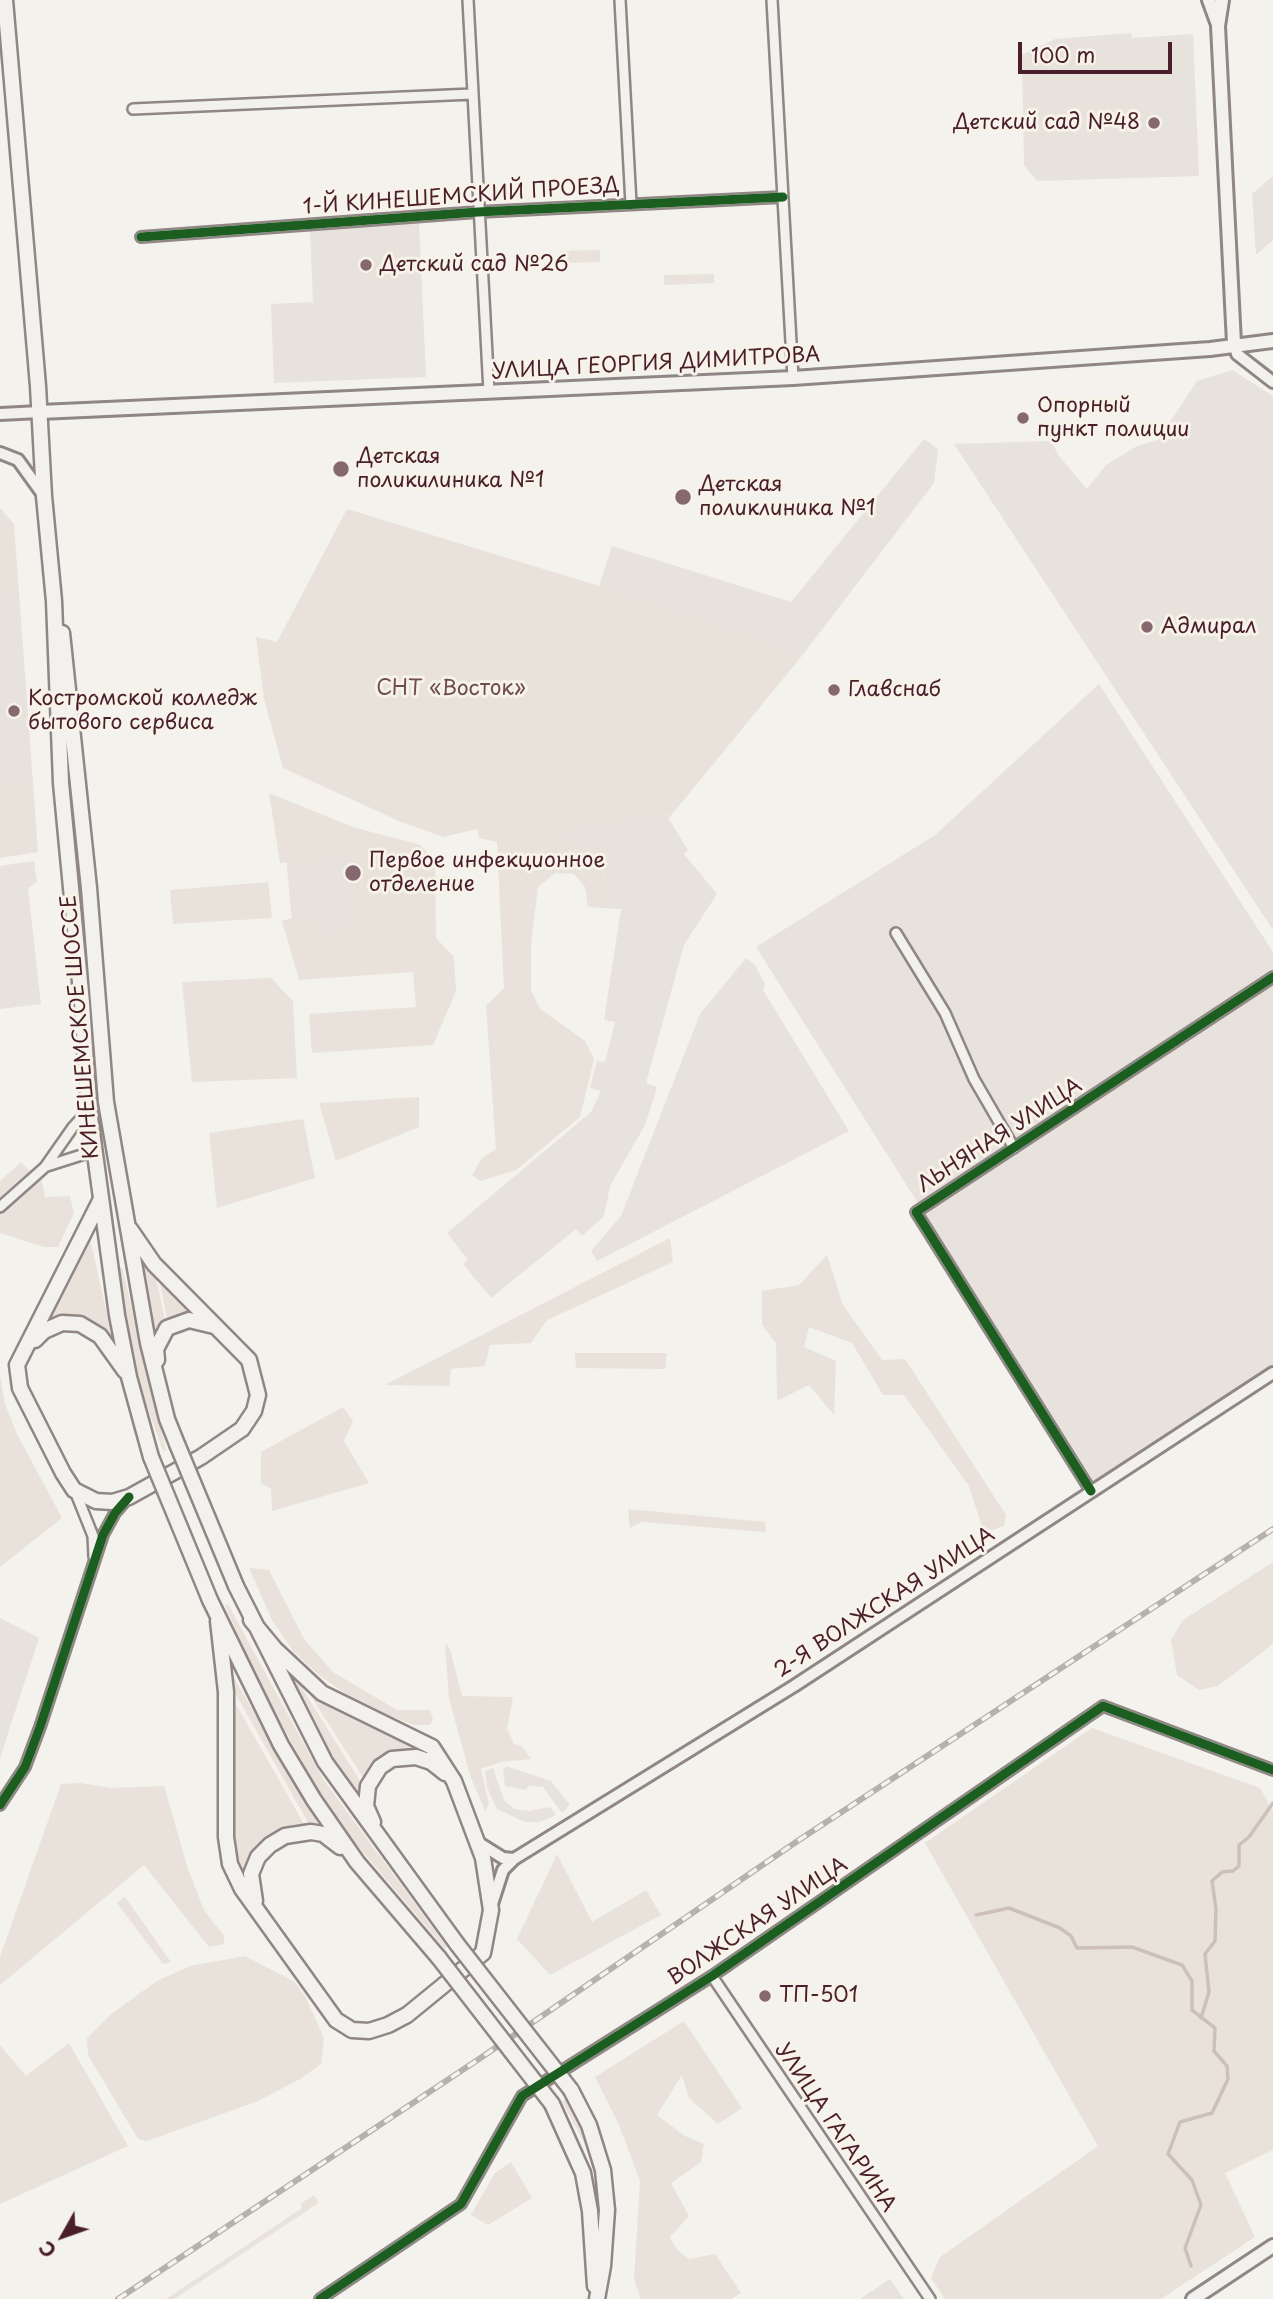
<!DOCTYPE html>
<meta charset="utf-8">
<style>
body{margin:0}
#map{position:relative;width:1273px;height:2299px;overflow:hidden;background:#f4f2ec;font-family:"Playpen Sans",sans-serif}
canvas{display:block}
.north{position:absolute;left:28px;top:2201px;width:70px;height:70px;-webkit-text-stroke:5px #f7f3e8;paint-order:stroke;rotate:230deg;font-size:19px;font-weight:700;line-height:28px;text-align:center;color:#4a1f2b}
.north::after{content:'';display:block;margin:auto;width:24px;height:32px;background:#4a1f2b;clip-path:polygon(50% 0,100% 100%,50% 72%,0 100%)}
.scale{position:absolute;left:1018px;top:42px;width:154px;height:32px;box-sizing:border-box;border:4px solid #4a1f2b;border-top:0;padding-left:9px;font-size:21px;line-height:24px;white-space:nowrap;color:#4a1f2b;-webkit-text-stroke:5px #f7f3e8;paint-order:stroke}
</style>
<div id="map">
<canvas width="1273" height="2299"></canvas>
<div class="north">С</div>
<div class="scale">100 m</div>
</div>
<script>
const g = document.querySelector('canvas').getContext('2d');
g.lineJoin = 'round';
function fill(path, color) { g.fillStyle = color; g.fill(path, 'evenodd'); }
const shape = rows => new Path2D(rows.map(r => 'M' + r).join(''));
function trace(path, color, width, dash) { g.strokeStyle = color; g.lineWidth = width; g.lineCap = dash ? 'butt' : 'round'; g.setLineDash(dash || []); g.stroke(path); }
function label(font, color, halo, rows, align = 'center') {
  g.font = font + ' "Playpen Sans",sans-serif'; g.lineWidth = 6; g.setLineDash([]); g.textBaseline = 'middle'; g.strokeStyle = halo; g.fillStyle = color; for (const [text, x, y, turn = 0] of rows) {
    g.save(); g.translate(x, y); g.rotate((+turn || 0) * Math.PI / 180); g.textAlign = isNaN(turn) ? turn : align; if (halo) g.strokeText(text, 0, 0); g.fillText(text, 0, 0); g.restore();
  }
}
fill(shape([
 [1131,33,1132,38,1193,34,1199,176,1037,181,1024,165,1022,55,1055,39],
 [1273,176,1273,240,1256,255,1252,194],
 [419,221,426,377,274,383,271,304,313,302,310,228],
 [1232,370,1273,396,1273,930,954,444,1051,441,1059,456,1087,489,1106,465,1137,446,1158,440,1197,381],
 [924,439,938,449,934,483,801,657,599,586,612,546,791,602],
 [0,508,14,524,38,852,0,858],
 [1099,684,1273,952,1273,1367,1095,1483,756,947,935,835],
 [664,811,688,850,684,854,717,894,684,945,646,1083,657,1087,645,1125,610,1186,604,1216,582,1236,576,1229,491,1298,463,1264,468,1260,447,1233,591,1112,601,1091,590,1088,597,1061,605,1062,615,1022,604,1020,621,909,602,908,605,846,566,852,562,831],
 [352,830,424,943,295,951,284,837],
 [34,861,37,882,28,888,41,1004,0,1009,0,866],
 [746,958,755,965,765,984,763,990,849,1131,597,1261,591,1251,621,1216,700,1014],
 [0,1618,39,1638,0,1758],
 [506,1766,551,1781,570,1805,562,1813,543,1787,528,1786,526,1790,505,1786,503,1770],
 [493,1768,504,1800,514,1809,529,1811,550,1807,556,1815,540,1822,525,1822,497,1809,487,1787,485,1771],
 [890,2279,904,2299,860,2299]
]), '#e7e2db');
fill(shape([
 [600,250,600,262,561,263,560,251],
 [714,274,714,283,664,285,664,275],
 [347,509,599,586,801,657,669,818,664,811,562,831,567,852,605,846,602,908,588,907,585,887,574,874,555,873,538,887,531,945,531,990,540,1009,585,1041,594,1059,580,1117,516,1170,480,1181,472,1175,482,1158,496,1149,486,1006,504,988,497,842,479,838,477,829,443,837,399,821,283,768,264,699,256,637,277,642],
 [0,514,8,525,15,589,0,588],
 [0,782,26,786,32,849,0,853],
 [269,793,353,827,420,845,435,861,436,938,454,957,456,991,433,1045,312,1053,309,1014,416,1007,413,972,299,980,282,921,309,913,312,936,362,931,358,854,280,863],
 [268,882,272,918,173,924,170,890],
 [271,978,293,1001,297,1078,192,1082,182,982],
 [419,1097,419,1127,336,1161,319,1103],
 [303,1119,315,1178,217,1208,209,1133],
 [21,1162,30,1172,0,1198,0,1181],
 [41,1176,45,1197,70,1196,74,1213,58,1247,44,1247,0,1233,0,1214],
 [670,1238,673,1262,547,1320,531,1343,490,1345,485,1366,451,1369,449,1386,385,1385],
 [90,1239,113,1340,101,1329,60,1317,46,1320],
 [827,1255,843,1305,882,1360,905,1359,1006,1515,1004,1526,984,1533,969,1486,904,1395,883,1395,852,1343,809,1327,804,1347,836,1361,834,1415,809,1385,777,1401,776,1343,762,1325,762,1291,799,1285],
 [139,1261,156,1278,165,1320,154,1330],
 [122,1267,166,1450,163,1451,136,1375,115,1273,116,1268],
 [159,1278,196,1314,182,1313,167,1318],
 [575,1353,667,1353,665,1369,576,1368],
 [0,1375,5,1404,17,1434,62,1518,0,1567],
 [343,1407,353,1421,344,1441,369,1483,272,1511,271,1489,261,1483,261,1452],
 [628,1509,765,1522,766,1532,641,1522,630,1528],
 [1273,1562,1273,1644,1218,1686,1199,1690,1177,1675,1171,1640,1183,1620],
 [249,1568,269,1570,304,1639,333,1672,397,1710,430,1710,433,1720,429,1725,414,1725,360,1704,319,1675,293,1651,272,1620],
 [228,1604,323,1779,447,1947,445,1949,352,1839,316,1786,257,1680,225,1605],
 [445,1643,450,1649,462,1696,513,1697,507,1729,514,1744,522,1746,531,1759,501,1762,481,1769,489,1804,485,1811,471,1778,449,1699],
 [276,1662,297,1680,362,1784,357,1801],
 [232,1674,274,1748,322,1827,310,1826,234,1691],
 [303,1684,351,1716,414,1742,426,1755,402,1750,390,1754,379,1759,364,1779],
 [233,1699,305,1826,280,1831,261,1844,254,1852,243,1880,236,1863,233,1844],
 [1092,1728,1260,1788,1273,1811,1273,2150,1225,2173,1255,2237,1161,2299,945,2299,931,2278,940,2257,1098,2146,925,1843],
 [81,1783,110,1788,164,1786,188,1869,204,1910,224,1936,224,1944,209,1947,144,1865,0,1985,0,1957,61,1784],
 [557,1854,592,1922,646,1890,661,1915,550,1975,517,1939],
 [125,1897,171,1962,163,1964,117,1903],
 [245,1956,295,1982,306,1998,324,2038,321,2064,300,2079,258,2101,147,2141,138,2139,88,2055,87,2038,111,2014,157,1981,190,1966],
 [684,2021,742,2108,718,2124,689,2098,682,2075,657,2115,685,2136,704,2144,701,2162,671,2183,689,2216,670,2237,677,2250,689,2259,715,2254,741,2293,731,2299,641,2299,634,2280,640,2181,619,2125,595,2077],
 [69,2043,128,2146,0,2204,0,2045,26,2076],
 [566,2099,577,2114,591,2143,601,2187,602,2228,597,2185,585,2145,562,2101],
 [511,2162,532,2198,488,2225,471,2215,495,2173],
 [314,2195,319,2202,307,2211,174,2299,166,2299,302,2208,300,2204]
]), '#e8e2da');
trace(shape([
 [976,1915,1009,1908,1060,1928,1071,1936,1077,1948,1132,1947,1182,1965,1192,1981,1192,2010,1215,2028,1214,2051,1227,2066,1228,2079,1212,2113,1180,2122,1168,2154,1192,2180,1201,2205,1185,2248,1191,2266],
 [1201,2018,1209,1992,1205,1954,1215,1941,1216,1909,1212,1881,1222,1872,1233,1871,1239,1866,1239,1845,1249,1837,1273,1803]
]), '#cdc0bc', 3.5);
const minor = shape([
 [468,0,489,392],
 [620,0,631,204],
 [772,0,793,378],
 [133,109,472,94],
 [141,237,478,212,783,197],
 [896,933,945,1013,974,1079,1014,1148],
 [47,1166,94,1151],
 [0,1207,45,1167,73,1127,89,1110],
 [75,1491,93,1536,94,1557],
 [1091,1491,916,1212,1273,977],
 [0,1805,25,1767,40,1727,103,1535,115,1513,128,1498],
 [712,1976,930,2299],
 [320,2299,461,2204,522,2096,712,1976,1103,1706,1273,1770]
]);
const tertiary = shape([
 [1234,343,1237,354,1273,382],
 [0,414,40,412],
 [0,453,18,460,44,496],
 [479,1843,503,1858,514,1859],
 [492,1904,503,1870,514,1859,794,1686,1273,1373]
]);
const secondary = shape([
 [1209,0,1217,22],
 [1222,0,1218,26,1234,343],
 [40,412,793,378,1210,349,1273,341],
 [1193,2299,1273,2246]
]);
const primary = shape([
 [5,0,38,386,44,496,54,601,61,783,82,1003,89,1110,117,1315,129,1377,151,1457],
 [62,633,89,888,106,1102,148,1343,167,1419,177,1444],
 [100,1201,17,1365,20,1388,63,1473,74,1490,96,1501,112,1502,129,1497,201,1457,242,1429,254,1411,258,1395,249,1360,154,1264,130,1229],
 [35,1340,44,1331,62,1323,80,1324,100,1336,125,1371],
 [157,1360,156,1349,167,1328,189,1320,214,1326],
 [236,1586,325,1762,457,1944],
 [210,1600,281,1745,314,1800,357,1862,439,1958],
 [218,1621,226,1692,226,1837,230,1864,242,1889,336,2020,352,2030,369,2031,388,2025,407,2015,483,1953,491,1910,483,1858,454,1781,432,1747,322,1693,275,1649,251,1620],
 [373,1822,366,1806,368,1786,380,1767,392,1759,416,1757,431,1762,445,1773],
 [255,1901,251,1874,258,1857,270,1845,285,1836,311,1832,323,1834,340,1847],
 [571,2090,589,2125,603,2170,607,2210,603,2266,597,2299],
 [552,2104,583,2173,590,2211,595,2286]
]);
trace(minor, '#8f8685', 14);
trace(tertiary, '#8f8685', 16);
trace(secondary, '#8f8685', 18);
trace(primary, '#8f8685', 19);
trace(minor, '#f2f1ed', 9);
trace(tertiary, '#f2f1ed', 10);
trace(secondary, '#f2f1ed', 12);
trace(primary, '#f2f1ed', 14);
const rail = shape([
 [118,2299,482,2057,799,1840,1273,1529]
]);
trace(rail, '#b6b0ae', 6);
trace(rail, '#f7f3e8', 3.5, [10]);
const primaryBridge = shape([
 [177,1444,236,1586],
 [151,1457,210,1600],
 [457,1944,571,2090],
 [439,1958,552,2104]
]);
trace(primaryBridge, '#8f8685', 19, []);
trace(primaryBridge, '#f2f1ed', 14);
trace(shape([
 [141,237,478,212,783,197],
 [1091,1491,916,1212,1273,977],
 [0,1805,25,1767,40,1727,103,1535,115,1513,129,1497],
 [320,2299,461,2204,522,2096,712,1976,1103,1706,1273,1770]
]), '#1b5e20', 9);
for (const [x, y, r, color] of [
 [1154,123,7,"#86696f"],
 [366,265,7,"#86696f"],
 [1023,418,7,"#86696f"],
 [341,469,9,"#86696f"],
 [683,497,9,"#86696f"],
 [1147,627,7,"#86696f"],
 [834,690,7,"#86696f"],
 [14,711,7,"#86696f"],
 [353,873,9,"#86696f"],
 [765,1996,7,"#86696f"]
]) { const dot = new Path2D(); dot.arc(x, y, r, 0, 2 * Math.PI); g.fillStyle = color; g.fill(dot); trace(dot, '#f7f3e8', 2.5); }
label('21px', '#4a1f2b', '#f7f3e8', [
 ["Детский сад №48",1140,123,"right"],
 ["Детский сад №26",380,265],
 ["Опорный",1037,406],
 ["пункт полиции",1037,430],
 ["Детская",357,457],
 ["поликилиника №1",357,481],
 ["Детская",699,485],
 ["поликлиника №1",699,509],
 ["Адмирал",1161,627],
 ["Главснаб",848,690],
 ["Костромской колледж",28,699],
 ["бытового сервиса",28,723],
 ["Первое инфекционное",369,861],
 ["отделение",369,885],
 ["ТП-501",779,1996]
], 'left');
label('21px', '#4a1f2b', '#f7f3e8', [
 ["1-Й КИНЕШЕМСКИЙ ПРОЕЗД",461,197,-4],
 ["УЛИЦА ГЕОРГИЯ ДИМИТРОВА",656,364,-3],
 ["КИНЕШЕМСКОЕ ШОССЕ",81,1027,-95],
 ["ЛЬНЯНАЯ УЛИЦА",1000,1136,-33],
 ["2-Я ВОЛЖСКАЯ УЛИЦА",885,1603,-33],
 ["ВОЛЖСКАЯ УЛИЦА",758,1922,-34],
 ["УЛИЦА ГАГАРИНА",835,2128,56]
]);
label('21px', '#6f4c53', '#f7f3e8', [
 ["СНТ «Восток»",451,689]
]);
</script>
